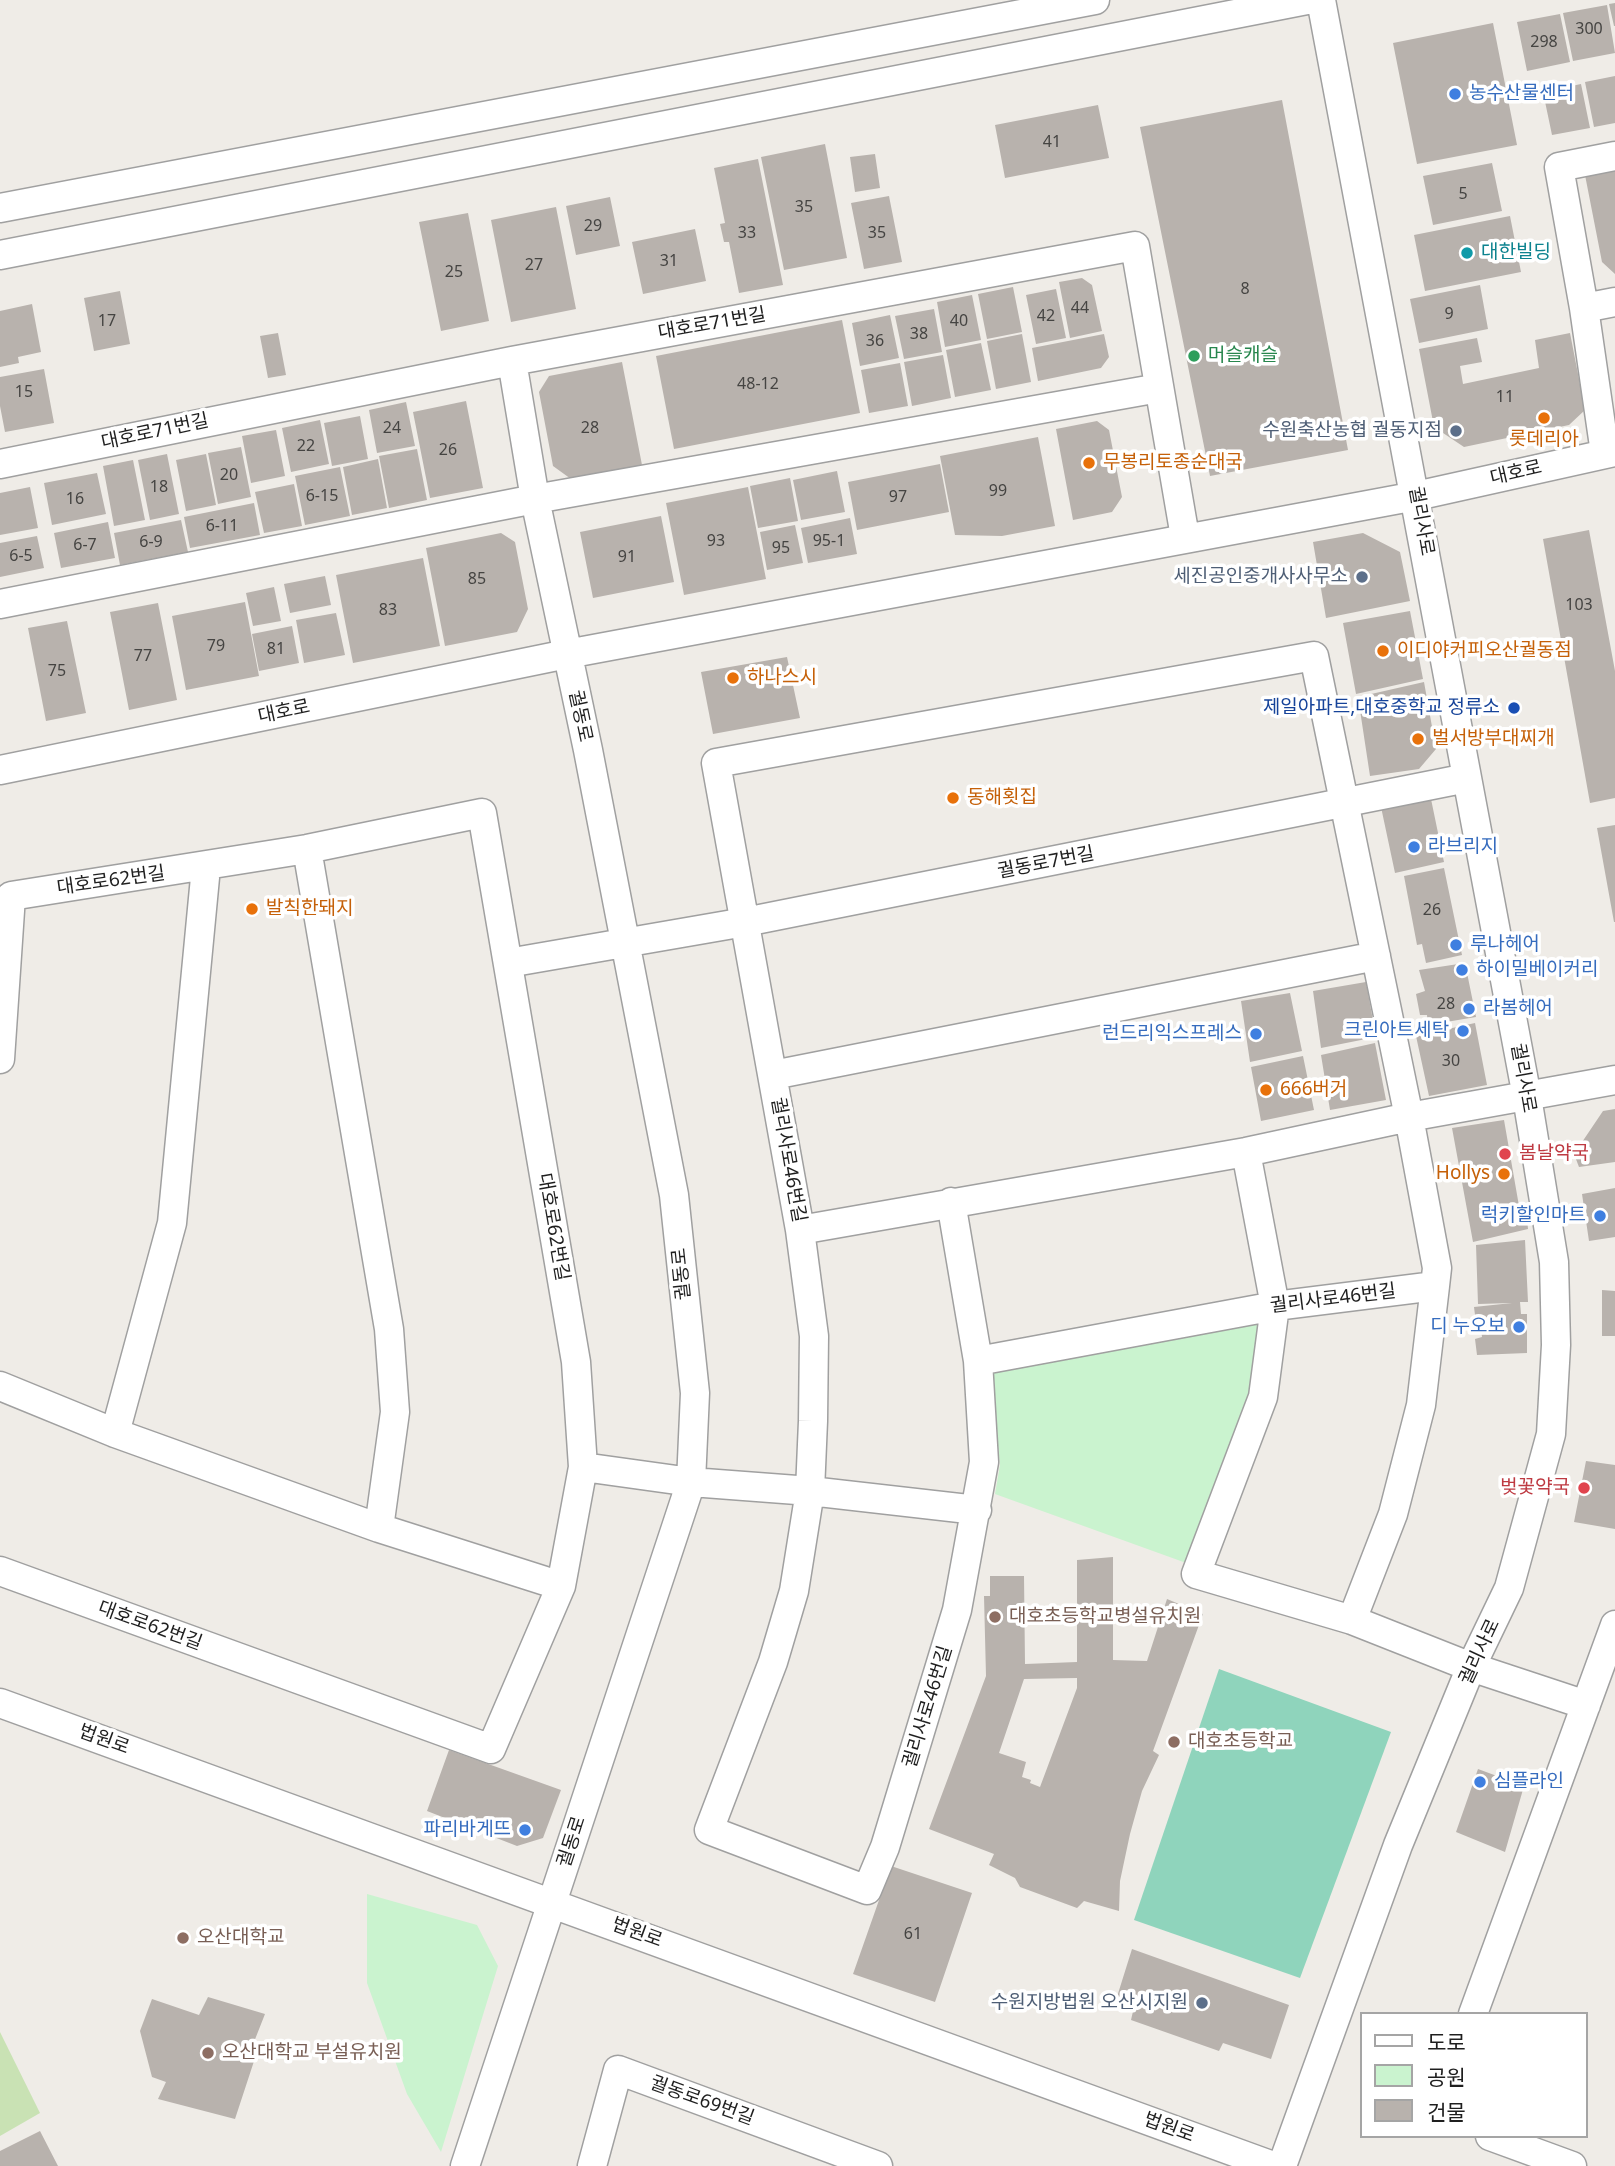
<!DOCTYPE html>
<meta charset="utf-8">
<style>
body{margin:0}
#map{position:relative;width:1615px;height:2166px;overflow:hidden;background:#efece7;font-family:"Noto Sans","Noto Sans KR",sans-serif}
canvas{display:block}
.legend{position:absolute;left:1360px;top:2012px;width:228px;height:126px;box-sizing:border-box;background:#fff;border:2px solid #a5a5a5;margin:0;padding:9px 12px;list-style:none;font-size:21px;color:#1f1f1f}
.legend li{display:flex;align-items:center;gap:14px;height:35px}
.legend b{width:35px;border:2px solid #a5a5a5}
</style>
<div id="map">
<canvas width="1615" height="2166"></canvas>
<ul class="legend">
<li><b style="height:9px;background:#fff"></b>도로</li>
<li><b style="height:19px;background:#caf3cf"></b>공원</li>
<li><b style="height:19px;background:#b8b2ad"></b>건물</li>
</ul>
</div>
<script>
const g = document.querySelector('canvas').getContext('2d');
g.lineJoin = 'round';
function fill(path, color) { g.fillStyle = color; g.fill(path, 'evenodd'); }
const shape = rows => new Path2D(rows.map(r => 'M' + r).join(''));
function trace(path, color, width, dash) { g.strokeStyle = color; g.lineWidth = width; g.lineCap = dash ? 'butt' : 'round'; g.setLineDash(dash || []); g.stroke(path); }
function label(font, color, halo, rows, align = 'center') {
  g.font = font + ' "Noto Sans","Noto Sans KR",sans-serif'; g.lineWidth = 7; g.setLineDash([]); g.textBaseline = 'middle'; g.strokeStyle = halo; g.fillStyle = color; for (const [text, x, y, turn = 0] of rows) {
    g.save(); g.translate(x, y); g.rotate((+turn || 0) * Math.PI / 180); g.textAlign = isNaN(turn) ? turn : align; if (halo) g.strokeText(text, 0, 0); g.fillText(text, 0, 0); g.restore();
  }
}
fill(shape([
 [0,2032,40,2113,0,2136]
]), '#c9e2b4');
fill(shape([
 [1259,1317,1265,1323,1255,1398,1189,1564,995,1494,1000,1465,991,1374,994,1366],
 [367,1894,477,1925,498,1966,441,2152,407,2094,367,1983]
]), '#caf3cf');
fill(shape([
 [1219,1669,1391,1732,1300,1978,1134,1920]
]), '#8fd4bc');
fill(shape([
 [1615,3,1615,26,1614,26,1609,4],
 [1607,5,1615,53,1573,61,1563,13],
 [1560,14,1570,62,1527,71,1517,22],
 [1493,23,1517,145,1417,164,1393,43],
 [1615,76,1615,123,1594,127,1585,82],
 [1581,84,1590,128,1552,135,1543,92],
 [1282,100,1348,450,1210,476,1140,127],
 [1098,105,1109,158,1005,178,995,125],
 [825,144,847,258,784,270,761,157],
 [875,154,880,188,855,192,850,157],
 [758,159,783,285,739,293,729,242,724,242,720,224,725,223,714,168],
 [1492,163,1502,211,1433,225,1423,176],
 [1615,169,1615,274,1602,262,1585,175],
 [889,196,902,262,864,269,851,203],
 [610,197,620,246,576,255,566,206],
 [556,207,576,309,511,322,491,220],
 [468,213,489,321,441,331,419,222],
 [1510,216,1521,272,1425,291,1414,235],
 [695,229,706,281,643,294,632,242],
 [1082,278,1092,285,1102,331,1070,338,1059,282],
 [1480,285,1488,329,1419,343,1410,299],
 [1013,287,1022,332,987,339,978,294],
 [1056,289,1066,338,1036,344,1026,295],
 [120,291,130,344,94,351,84,298],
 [972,295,981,340,945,347,937,302],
 [32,304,41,352,18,357,19,363,0,367,0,311],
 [934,309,942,352,904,359,895,316],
 [890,315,899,358,860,366,852,323],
 [842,320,860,413,674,449,656,356],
 [278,333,286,375,268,378,260,336],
 [1570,333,1585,410,1569,425,1464,447,1434,427,1419,349,1477,338,1482,362,1460,366,1463,384,1539,368,1535,340],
 [1022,334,1031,382,996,389,987,341],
 [1104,334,1109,357,1101,368,1038,381,1032,348],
 [981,343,991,390,955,397,946,350],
 [943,355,951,398,912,406,904,362],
 [622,362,642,465,571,479,553,466,539,392,549,376],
 [900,363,908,406,869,413,861,370],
 [44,369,54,423,5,432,0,406,0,377],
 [466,401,483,488,430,498,413,412],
 [406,402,415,446,377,453,369,410],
 [360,416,368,459,332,466,324,423],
 [320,420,329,464,291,472,282,428],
 [1097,421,1109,430,1122,497,1112,512,1073,520,1056,429],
 [276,430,285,476,251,483,242,436],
 [1038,437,1055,526,1002,536,955,535,940,456],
 [241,447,251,497,218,504,208,453],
 [417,449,427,500,389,508,379,456],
 [167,454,179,514,150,520,138,460],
 [206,454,216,505,186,511,176,460],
 [378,459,387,508,352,515,343,467],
 [133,460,145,520,114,526,103,466],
 [940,464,949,512,857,530,848,482],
 [340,467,350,516,305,525,295,476],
 [837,471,845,512,801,520,793,480],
 [97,473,106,514,52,525,44,483],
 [790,478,798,521,758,528,750,486],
 [294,484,302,526,264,533,255,492],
 [30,487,38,528,0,535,0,493],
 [748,487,766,579,684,595,666,503],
 [254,503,260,535,190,548,184,517],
 [661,516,674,582,593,598,580,532],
 [850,518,857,554,808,563,801,528],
 [181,520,188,552,120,565,114,533],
 [108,522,115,558,61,568,54,533],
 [795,525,803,563,767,570,760,532],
 [1589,530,1615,671,1615,798,1590,803,1543,539],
 [501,533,515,542,528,609,517,632,445,646,426,548],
 [1363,533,1400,552,1410,601,1326,618,1313,542],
 [37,536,44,568,0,577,0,543],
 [423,558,440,646,353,663,336,575],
 [325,576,331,605,290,613,284,584],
 [274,587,281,621,253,626,246,593],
 [245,602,259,676,186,690,172,616],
 [158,603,177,700,129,710,110,612],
 [1410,611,1423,679,1356,694,1343,623],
 [336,613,345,655,304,663,296,620],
 [67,621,86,713,46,721,28,628],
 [292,626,299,663,259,671,252,634],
 [787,657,800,718,713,734,701,672],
 [1424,682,1436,749,1419,769,1370,776,1358,697],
 [1431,799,1444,862,1395,873,1381,807],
 [1615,825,1615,922,1614,922,1597,828],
 [1444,868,1462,955,1426,963,1422,944,1417,945,1404,876],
 [1465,963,1476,1017,1428,1025,1427,1015,1420,1015,1416,994,1425,991,1419,970],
 [1366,982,1376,1037,1321,1048,1313,991],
 [1290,993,1302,1051,1250,1062,1241,1001],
 [1475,1023,1487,1085,1429,1096,1416,1036],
 [1375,1043,1386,1100,1330,1110,1321,1055],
 [1303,1056,1314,1110,1261,1121,1251,1067],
 [1615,1109,1615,1162,1579,1167,1574,1154,1603,1111],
 [1504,1120,1519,1206,1526,1207,1528,1229,1473,1242,1452,1128],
 [1615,1188,1615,1237,1589,1241,1582,1194],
 [1525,1240,1528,1302,1520,1302,1521,1314,1527,1314,1527,1353,1477,1355,1475,1339,1482,1337,1480,1321,1476,1323,1474,1307,1512,1303,1478,1304,1476,1245],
 [1602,1290,1615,1291,1615,1336,1602,1336],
 [1586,1461,1615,1465,1615,1529,1574,1522],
 [1113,1557,1113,1660,1147,1661,1167,1599,1203,1614,1153,1751,1159,1755,1142,1791,1130,1834,1120,1881,1119,1911,1084,1901,1077,1908,1020,1887,1015,1878,989,1865,994,1854,929,1829,986,1676,984,1596,990,1596,990,1576,1024,1576,1025,1664,1077,1662,1077,1560],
 [1077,1678,1077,1688,1040,1787,1030,1783,1031,1780,1022,1777,1026,1762,999,1753,1024,1679],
 [449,1750,561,1790,543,1838,517,1846,427,1811],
 [1478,1769,1524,1786,1505,1852,1456,1832],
 [891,1866,972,1893,935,2002,853,1974],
 [1132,1949,1289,2005,1271,2059,1223,2043,1219,2051,1131,2020,1134,2007,1116,2000],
 [208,1997,265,2014,252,2047,258,2049,235,2119,158,2099,166,2082,152,2077,140,2031,152,1999,199,2015],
 [40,2131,58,2166,0,2166,0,2151]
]), '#b8b2ad');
const minor = shape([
 [0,208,1095,0],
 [0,255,1307,0],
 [1584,308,1615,302],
 [1605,453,1584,308,1559,167,1615,156],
 [0,464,512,361,1135,246,1185,537],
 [0,604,535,499,1159,388],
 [0,770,567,654,1416,496,1615,452],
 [307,849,389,1329,395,1412,379,1528],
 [508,963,745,922,1467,778],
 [0,1059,11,896,307,849,482,813,576,1362,583,1467,561,1586,491,1749,0,1571],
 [773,1075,1376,956],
 [1246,1152,1275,1306,1263,1397,1196,1574,1352,1620],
 [951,1202,978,1361],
 [800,1230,1246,1152,1409,1117,1615,1080],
 [1435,1286,1437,1268,1409,1117,1314,656,716,763,800,1230,814,1336,813,1421,810,1491,794,1591,773,1662,709,1830,867,1890,885,1847,957,1610,984,1462,978,1361,1275,1306,1435,1286,1421,1405,1393,1514,1352,1620,1471,1667,1586,1705],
 [0,1386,115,1433,379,1528,561,1586],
 [115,1433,172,1223,206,867],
 [583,1467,691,1482,810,1491,977,1510],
 [0,1703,1273,2166],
 [1473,2014,1615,1625],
 [1490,2136,1572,2166],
 [465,2166,691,1482,695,1393,674,1195,588,750,535,499,512,361],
 [592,2166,618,2070,878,2166],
 [1282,2166,1398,1845,1471,1667,1509,1588,1551,1434,1556,1345,1554,1262,1527,1097,1321,0]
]);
trace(minor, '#a0a0a0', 31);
trace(minor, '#fff', 28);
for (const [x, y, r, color] of [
 [1455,94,7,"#3f7fe0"],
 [1467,253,7,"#0f9aa8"],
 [1194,356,7,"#2e9e5b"],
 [1544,418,7,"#e8710a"],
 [1456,431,7,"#5c6f8a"],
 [1089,463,7,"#e8710a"],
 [1362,577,7,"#5c6f8a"],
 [1383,651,7,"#e8710a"],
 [733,678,7,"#e8710a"],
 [1514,708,7,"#1a4fb4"],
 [1418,739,7,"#e8710a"],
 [953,798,7,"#e8710a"],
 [1414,847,7,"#3f7fe0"],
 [252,909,7,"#e8710a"],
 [1456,945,7,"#3f7fe0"],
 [1462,970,7,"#3f7fe0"],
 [1469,1009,7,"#3f7fe0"],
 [1463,1031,7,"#3f7fe0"],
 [1256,1034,7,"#3f7fe0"],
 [1266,1090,7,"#e8710a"],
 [1505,1154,7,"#e0444e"],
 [1504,1174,7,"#e8710a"],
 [1600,1216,7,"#3f7fe0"],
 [1519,1327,7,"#3f7fe0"],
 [1584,1488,7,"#e0444e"],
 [995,1617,7,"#8d6e63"],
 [1174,1742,7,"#8d6e63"],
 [1480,1782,7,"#3f7fe0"],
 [525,1830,7,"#3f7fe0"],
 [183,1938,7,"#8d6e63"],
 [1202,2003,7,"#5c6f8a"],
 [208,2053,7,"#8d6e63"]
]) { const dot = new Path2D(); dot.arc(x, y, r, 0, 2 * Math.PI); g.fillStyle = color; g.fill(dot); trace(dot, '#fff', 2.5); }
label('16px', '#454442', null, [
 ["300",1589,29],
 ["298",1544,42],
 ["41",1052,142],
 ["5",1463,194],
 ["35",804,207],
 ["29",593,226],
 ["33",747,233],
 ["35",877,233],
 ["31",669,261],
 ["27",534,265],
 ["25",454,272],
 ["8",1245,289],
 ["44",1080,308],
 ["9",1449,314],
 ["42",1046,316],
 ["17",107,321],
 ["40",959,321],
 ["38",919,334],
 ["36",875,341],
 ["48-12",758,384],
 ["15",24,392],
 ["11",1505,397],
 ["24",392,428],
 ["28",590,428],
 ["22",306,446],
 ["26",448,450],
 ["20",229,475],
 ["18",159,487],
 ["99",998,491],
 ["6-15",322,496],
 ["97",898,497],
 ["16",75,499],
 ["6-11",222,526],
 ["93",716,541],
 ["95-1",829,541],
 ["6-9",151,542],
 ["6-7",85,545],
 ["95",781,548],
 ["6-5",21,556],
 ["91",627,557],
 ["85",477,579],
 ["103",1579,605],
 ["83",388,610],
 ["79",216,646],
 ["81",276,649],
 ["77",143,656],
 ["75",57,671],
 ["26",1432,910],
 ["28",1446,1004],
 ["30",1451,1061],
 ["61",913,1934]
]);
label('19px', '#366cbe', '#fff', [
 ["농수산물센터",1469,94],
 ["라브리지",1428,847],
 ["루나헤어",1470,945],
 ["하이밀베이커리",1476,970],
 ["라봄헤어",1483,1009],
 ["크린아트세탁",1449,1031,"right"],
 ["런드리익스프레스",1242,1034,"right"],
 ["럭키할인마트",1586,1216,"right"],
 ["디 누오보",1505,1327,"right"],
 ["심플라인",1494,1782],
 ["파리바게뜨",511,1830,"right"]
], 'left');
label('19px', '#0d838f', '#fff', [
 ["대한빌딩",1481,253]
], 'left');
label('19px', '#1f1f1f', '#fff', [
 ["대호로71번길",712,324,-10],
 ["대호로71번길",155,432,-12],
 ["대호로",1516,473,-13],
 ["궐리사로",1421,521,80],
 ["대호로",284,712,-12],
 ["궐동로",580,716,78],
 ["궐동로7번길",1046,863,-11],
 ["대호로62번길",111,881,-8],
 ["궐리사로",1523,1078,80],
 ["궐리사로46번길",788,1160,80],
 ["대호로62번길",553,1227,80],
 ["궐동로",682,1274,-96],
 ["궐리사로46번길",1333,1299,-7],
 ["대호로62번길",150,1626,20],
 ["궐리사로",1480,1652,-65],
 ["궐리사로46번길",928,1707,-73],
 ["법원로",104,1740,20],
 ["궐동로",572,1842,-72],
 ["법원로",637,1933,20],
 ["궐동로69번길",702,2101,20],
 ["법원로",1169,2128,20]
]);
label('19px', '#27864d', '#fff', [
 ["머슬캐슬",1208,356]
], 'left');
label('19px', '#4e5e75', '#fff', [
 ["수원축산농협 궐동지점",1442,431],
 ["세진공인중개사사무소",1348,577],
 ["수원지방법원 오산시지원",1188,2003]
], 'right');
label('19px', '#c56008', '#fff', [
 ["롯데리아",1544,440,"center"],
 ["무봉리토종순대국",1103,463],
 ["이디야커피오산궐동점",1397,651],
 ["하나스시",747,678],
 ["벌서방부대찌개",1432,739],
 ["동해횟집",967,798],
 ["발칙한돼지",266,909],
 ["666버거",1280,1090],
 ["Hollys",1490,1174,"right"]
], 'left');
label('19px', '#164399', '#fff', [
 ["제일아파트,대호중학교 정류소",1500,708]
], 'right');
label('19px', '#be3a42', '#fff', [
 ["봄날약국",1519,1154],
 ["벚꽃약국",1570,1488,"right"]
], 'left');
label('19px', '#785e54', '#fff', [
 ["대호초등학교병설유치원",1009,1617],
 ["대호초등학교",1188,1742],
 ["오산대학교",197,1938],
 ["오산대학교 부설유치원",222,2053]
], 'left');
</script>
